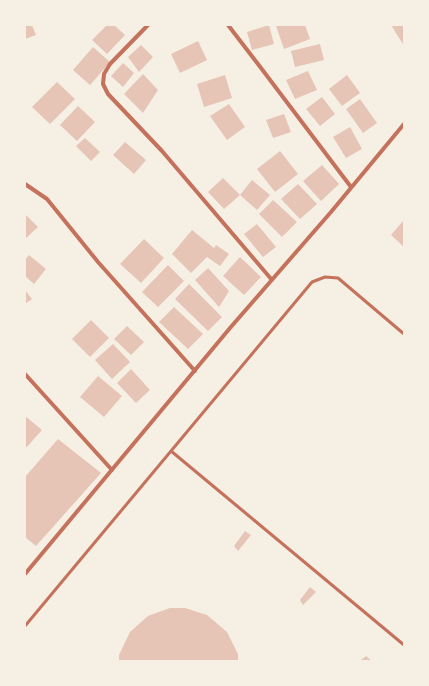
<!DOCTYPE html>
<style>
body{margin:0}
#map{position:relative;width:429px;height:686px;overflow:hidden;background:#f6efe4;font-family:Helvetica,sans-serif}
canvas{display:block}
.frame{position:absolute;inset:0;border:26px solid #f6efe4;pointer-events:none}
</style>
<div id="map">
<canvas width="429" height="686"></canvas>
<div class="frame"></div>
</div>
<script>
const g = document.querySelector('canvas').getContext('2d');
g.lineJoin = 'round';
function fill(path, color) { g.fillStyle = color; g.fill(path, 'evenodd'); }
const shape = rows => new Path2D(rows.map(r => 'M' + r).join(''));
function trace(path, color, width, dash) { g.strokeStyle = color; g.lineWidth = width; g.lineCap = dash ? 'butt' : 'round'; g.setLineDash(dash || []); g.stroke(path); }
fill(shape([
 [25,25,32,25,36,35,25,39],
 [107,25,114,25,125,35,107,54,92,40],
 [269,25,274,44,252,50,247,32],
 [279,25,305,25,310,39,284,49,276,26],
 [391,25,404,25,404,46,401,41],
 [198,41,207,60,180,73,171,54],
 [320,44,324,60,295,67,291,51],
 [141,45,153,57,139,72,128,57],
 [93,47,110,62,90,85,73,70],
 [123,63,134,73,123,87,111,76],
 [308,71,317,90,295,99,286,80],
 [143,74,158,90,143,113,124,94],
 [225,75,232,98,204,107,197,84],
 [347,75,360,93,342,106,329,89],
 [57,82,75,99,50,124,32,107],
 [322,97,335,114,320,126,306,109],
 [360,99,377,123,363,133,346,109],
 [229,104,245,127,227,140,210,116],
 [78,106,95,122,77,141,60,125],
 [284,114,291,132,273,138,266,120],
 [350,127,362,149,346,158,333,137],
 [85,138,100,152,91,161,76,146],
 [125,142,146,160,134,174,113,155],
 [280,151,298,174,275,192,257,169],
 [322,165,339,184,321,201,303,181],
 [223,178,240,195,224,209,208,192],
 [252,180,270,195,257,210,240,195],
 [298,184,317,204,300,219,281,199],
 [273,200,297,222,282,237,259,214],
 [25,214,38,227,25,239],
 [404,220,404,247,391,235],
 [257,224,276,247,263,257,244,234],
 [192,230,214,248,216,245,229,254,220,266,207,257,191,273,172,254],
 [144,239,164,258,141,283,120,264],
 [29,255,46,269,34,284,25,276,25,260],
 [240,257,261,277,244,295,223,276],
 [168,265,184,281,158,307,142,292],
 [208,268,229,291,219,307,195,280],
 [189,284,222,317,208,331,175,299],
 [25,290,32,299,25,304],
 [174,307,203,334,188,349,159,322],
 [91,320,109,338,90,357,72,339],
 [127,326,144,342,131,355,114,339],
 [113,344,130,362,112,379,95,360],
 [131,369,150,390,136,403,117,383],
 [98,376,122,396,104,417,80,397],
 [25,416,42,430,25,449],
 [58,439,101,473,36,546,25,537,25,477],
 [245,531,251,535,238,551,234,546],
 [310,587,316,592,303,605,300,600],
 [170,608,185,608,207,615,227,632,238,654,238,661,119,661,119,655,130,632,148,616],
 [366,656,372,661,363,661,361,660]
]), '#e6c5b7');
trace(shape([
 [171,451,404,645],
 [25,626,312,282,325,277,338,278,404,334]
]), '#c5725c', 3);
trace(shape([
 [148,25,110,64,104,74,103,84,108,94,162,151,272,280],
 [228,25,261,68,351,187],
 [25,184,47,199,98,262,195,371],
 [25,374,112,470],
 [25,574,230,328,331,212,404,124]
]), '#c5725c', 4);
</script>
